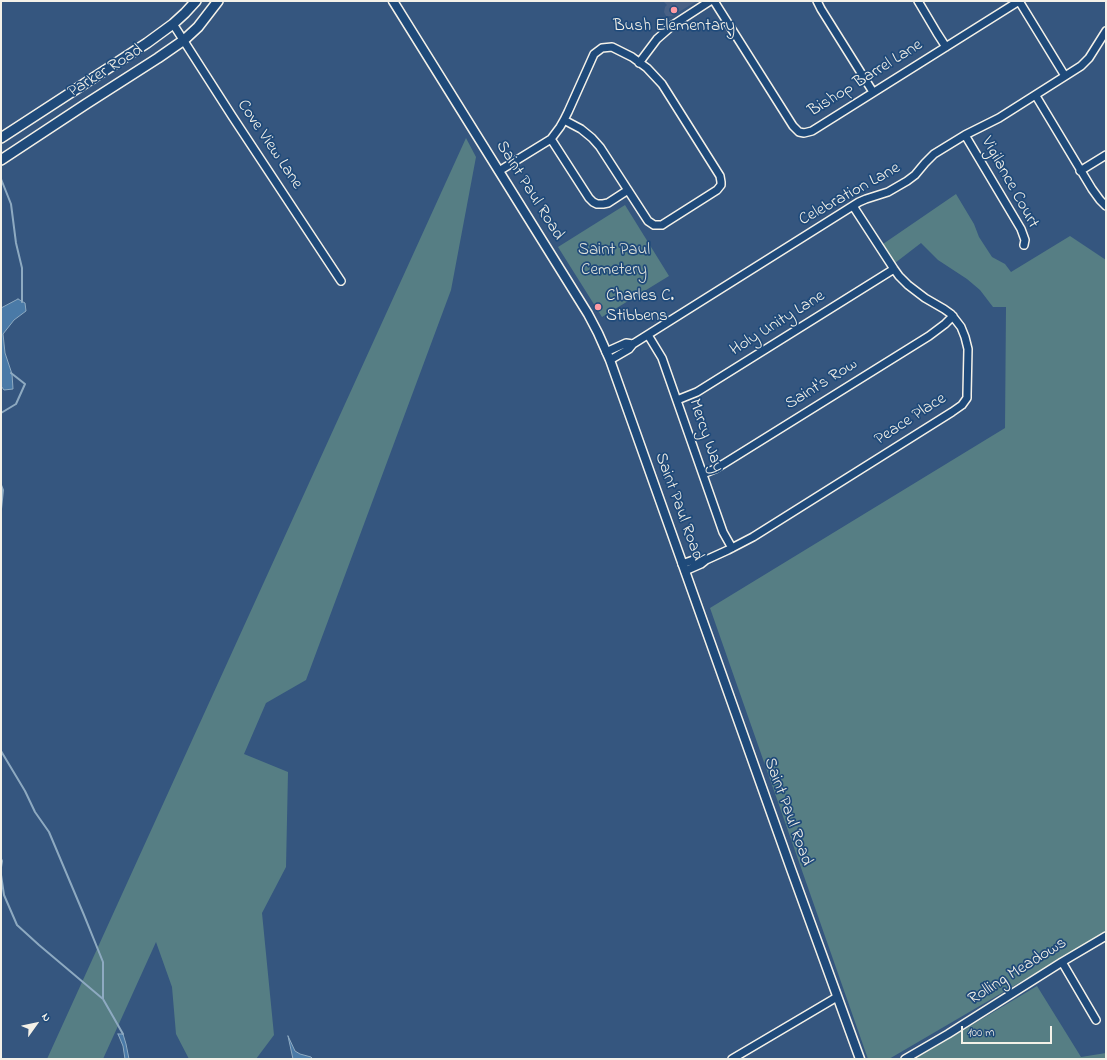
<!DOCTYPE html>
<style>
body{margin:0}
#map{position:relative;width:1107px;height:1060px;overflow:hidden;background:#35567f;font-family:"Indie Flower",sans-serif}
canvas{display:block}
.frame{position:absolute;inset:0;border:2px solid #f4f1e8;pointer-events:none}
.north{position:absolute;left:16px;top:1004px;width:40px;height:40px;-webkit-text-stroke:3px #1f4a7a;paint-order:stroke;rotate:57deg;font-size:11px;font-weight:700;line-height:16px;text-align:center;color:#f4f1e8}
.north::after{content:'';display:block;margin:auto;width:14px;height:18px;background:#f4f1e8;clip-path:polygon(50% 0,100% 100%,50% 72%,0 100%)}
.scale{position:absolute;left:961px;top:1026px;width:91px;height:18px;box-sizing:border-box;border:2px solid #f4f1e8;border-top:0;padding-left:5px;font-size:12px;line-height:14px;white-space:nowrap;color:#f4f1e8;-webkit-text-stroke:3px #1f4a7a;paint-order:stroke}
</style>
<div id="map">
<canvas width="1107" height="1060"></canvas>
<div class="frame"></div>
<div class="north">N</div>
<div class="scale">100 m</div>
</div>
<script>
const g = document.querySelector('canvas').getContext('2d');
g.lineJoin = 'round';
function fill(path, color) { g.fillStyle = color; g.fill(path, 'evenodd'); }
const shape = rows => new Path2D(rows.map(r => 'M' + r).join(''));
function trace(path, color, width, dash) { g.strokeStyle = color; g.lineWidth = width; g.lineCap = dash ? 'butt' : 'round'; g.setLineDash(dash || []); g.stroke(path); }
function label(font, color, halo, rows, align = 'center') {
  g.font = font + ' "Indie Flower",sans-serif'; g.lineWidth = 3.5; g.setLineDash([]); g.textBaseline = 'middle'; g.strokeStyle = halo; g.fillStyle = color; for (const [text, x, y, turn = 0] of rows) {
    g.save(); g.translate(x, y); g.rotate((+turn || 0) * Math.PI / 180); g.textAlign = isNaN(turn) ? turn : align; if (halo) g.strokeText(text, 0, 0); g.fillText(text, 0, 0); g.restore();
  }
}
fill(shape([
 [663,1,697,1,672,16,666,16,664,12,665,7,667,5]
]), '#486185');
fill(shape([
 [466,138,476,157,451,290,306,680,266,703,244,754,288,772,286,867,262,913,274,1035,256,1059,189,1059,176,1034,172,987,156,942,103,1059,47,1059],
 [956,194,974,224,979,237,992,257,1005,264,1011,272,1070,236,1106,260,1106,932,889,1059,868,1059,710,608,1005,428,1006,307,993,307,980,290,967,279,938,260,921,243,895,263,883,244],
 [625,205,669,276,602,317,558,247],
 [1037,986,1081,1057,1106,1053,1106,1059,915,1059]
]), '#567e84');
const water = shape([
 [18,299,25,303,26,311,14,320,3,334,5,353,12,374,13,389,4,390,1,386,1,308,18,299],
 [118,1034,123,1034,126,1044,129,1059,125,1059,123,1046,118,1034],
 [288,1036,295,1051,300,1054,311,1057,313,1059,293,1059,288,1036]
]);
fill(water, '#4a7aa7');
trace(water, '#8eaac1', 1);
trace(shape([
 [1,179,11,204,16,243,22,268,22,302],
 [1,413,16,404,25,384,11,373],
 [1,485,3,490,1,509],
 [1,751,25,791,35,812,49,832,84,915,103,962,103,999],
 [1,859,2,861,1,867],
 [1,875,4,895,17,925,39,945,103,999,123,1034]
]), '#8eaac1', 2);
const minor = shape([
 [714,1,793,126,799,132,804,133,812,131,1019,1,1065,76],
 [817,1,821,9,873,92],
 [918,1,937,33,946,47],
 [173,24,232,116,341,281],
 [639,63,657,39,673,25,710,1],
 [1036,96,1092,189,1100,200,1106,206],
 [965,135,1021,229,1025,240,1024,245],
 [551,139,589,198,593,202,597,204,603,204,608,203,628,190],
 [499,171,551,139,560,127,564,120,568,112,594,54,602,48,612,47,632,57,647,68,662,84,720,176,721,182,721,185,717,190,665,223,662,225,654,225,648,221,600,147,592,138,581,129,564,120],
 [1080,171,1106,155],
 [648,335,662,358,723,532,732,548],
 [633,344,859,202,866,199,888,192,907,181,915,175,925,163,934,154,965,135,999,118,1081,66,1089,58,1106,31],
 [606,352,626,343,633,344,629,349,610,360],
 [677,400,697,392,894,269],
 [703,474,715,469,725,463,929,336,945,324,953,316],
 [706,560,728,550,753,537,952,412,962,405,967,398,967,394,968,349,965,337,961,327,951,314,944,309,925,298,908,285,899,276,894,269,853,206],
 [682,564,699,558,706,560,701,564,685,571],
 [1062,962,1096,1020],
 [732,1059,837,997],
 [905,1059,948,1034,1062,962,1106,936]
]);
const tertiary = shape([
 [393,1,588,314,598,333,610,360,791,869,860,1059]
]);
const secondary = shape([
 [1,138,147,43,173,24,185,13,196,1],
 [1,160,86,104,158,58,184,40,198,27,218,1]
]);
trace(minor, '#f4f1e8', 10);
trace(tertiary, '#f4f1e8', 11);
trace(secondary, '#f4f1e8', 12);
trace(minor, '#1f4a7a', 7);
trace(tertiary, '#1f4a7a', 8);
trace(secondary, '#1f4a7a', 9);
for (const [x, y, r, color] of [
 [674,10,4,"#ff9aa2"],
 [598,307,4,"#ff9aa2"]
]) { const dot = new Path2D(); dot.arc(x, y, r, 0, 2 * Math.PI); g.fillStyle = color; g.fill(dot); trace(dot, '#1f4a7a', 1.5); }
label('17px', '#f4f1e8', '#1f4a7a', [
 ["Bush Elementary",674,27],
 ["Charles C.",606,297,"left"],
 ["Stibbens",606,317,"left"]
]);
label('17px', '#f4f1e8', '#1f4a7a', [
 ["Parker Road",106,72,-32],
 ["Bishop Barrel Lane",866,79,-32],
 ["Cove View Lane",269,145,56],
 ["Vigilance Court",1009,183,61],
 ["Saint Paul Road",529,191,58],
 ["Celebration Lane",850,195,-29],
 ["Holy Unity Lane",778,324,-32],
 ["Saint's Row",822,385,-32],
 ["Peace Place",911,420,-33],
 ["Mercy Way",705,436,71],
 ["Saint Paul Road",678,507,70],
 ["Saint Paul Road",787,812,70],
 ["Rolling Meadows",1018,972,-32]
]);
label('17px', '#dce0d9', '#1f4a7a', [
 ["Saint Paul",614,251],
 ["Cemetery",614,271]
]);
</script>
